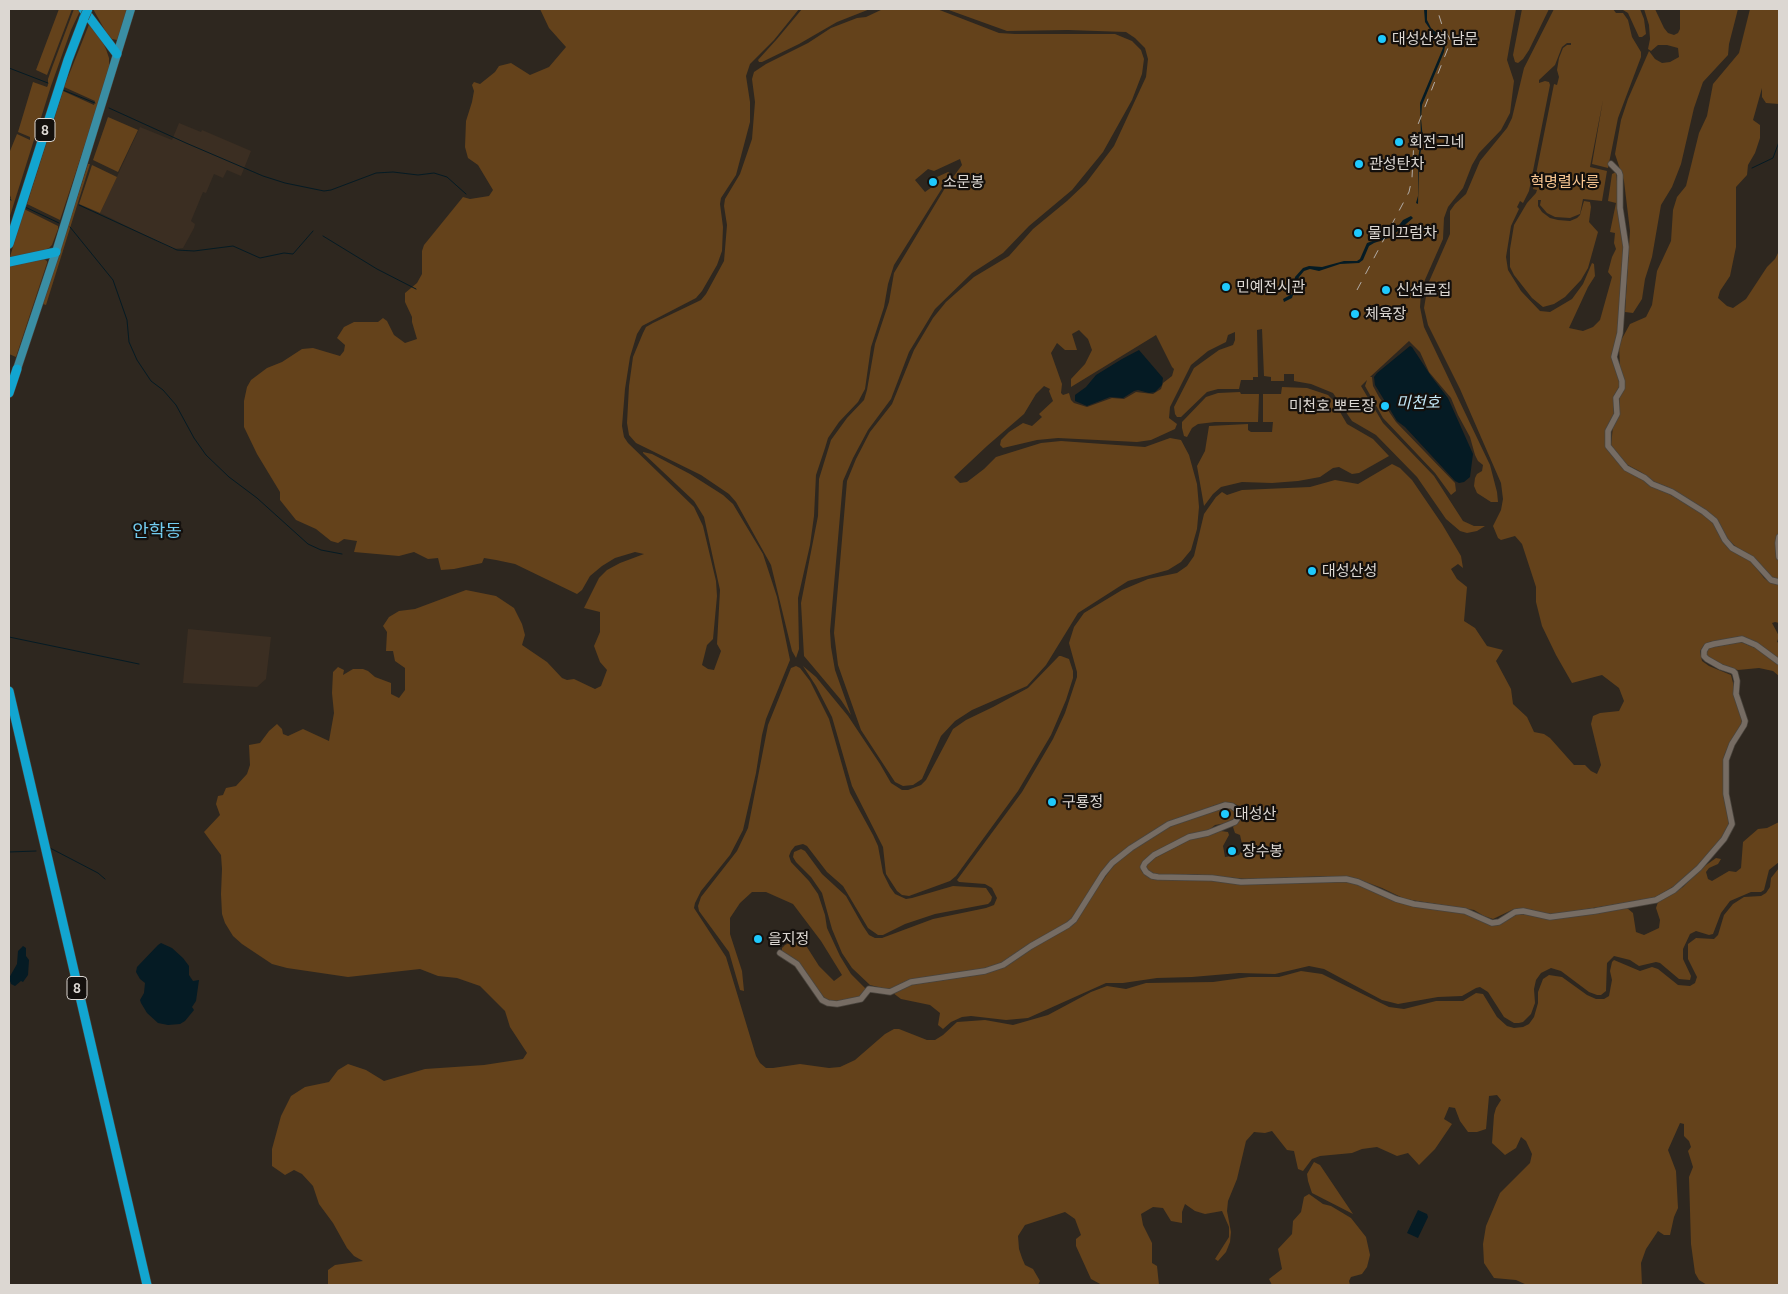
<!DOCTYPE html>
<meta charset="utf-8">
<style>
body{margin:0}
#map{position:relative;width:1788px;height:1294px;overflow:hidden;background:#2e271f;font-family:Ubuntu,sans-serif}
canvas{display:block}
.frame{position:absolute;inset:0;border:10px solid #dcd7d2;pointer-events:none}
</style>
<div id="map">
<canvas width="1788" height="1294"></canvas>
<div class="frame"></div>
</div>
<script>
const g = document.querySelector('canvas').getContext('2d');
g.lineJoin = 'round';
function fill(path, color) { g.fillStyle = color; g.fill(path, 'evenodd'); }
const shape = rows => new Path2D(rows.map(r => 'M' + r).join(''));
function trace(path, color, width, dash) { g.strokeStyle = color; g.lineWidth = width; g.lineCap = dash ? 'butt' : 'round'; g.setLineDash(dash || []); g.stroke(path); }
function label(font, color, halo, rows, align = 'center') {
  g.font = font + ' Ubuntu,"Noto Sans KR",sans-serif'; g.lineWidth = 4.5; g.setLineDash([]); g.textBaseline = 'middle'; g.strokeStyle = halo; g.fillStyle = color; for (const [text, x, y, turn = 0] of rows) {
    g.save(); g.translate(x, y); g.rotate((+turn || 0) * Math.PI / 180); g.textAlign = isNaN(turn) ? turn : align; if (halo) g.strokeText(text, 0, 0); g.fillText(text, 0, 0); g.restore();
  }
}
fill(shape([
 [179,123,201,132,202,130,251,151,241,176,227,170,223,178,214,174,206,193,203,192,191,221,195,224,194,228,183,248,173,249,100,213,140,127,172,140],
 [188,629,271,637,266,679,257,687,183,683]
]), '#3b2e22');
fill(shape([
 [59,9,72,9,47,75,36,70],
 [74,9,80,11,71,30,51,86,9,219,9,201,11,198,9,193,9,157,10,151,17,134,30,140,30,137,18,132,33,82,47,87,48,85,48,79,53,65],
 [93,9,128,9,117,40,112,39,106,32],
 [540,9,799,9,774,40,750,64,746,76,750,102,750,122,736,175,721,198,720,204,723,227,722,251,717,265,702,291,696,298,642,326,637,334,630,357,625,389,622,426,624,437,628,443,694,507,703,526,716,581,717,596,713,639,707,645,702,665,708,669,714,670,721,651,717,644,720,590,704,517,694,501,643,453,643,452,652,454,690,474,723,495,733,504,763,554,777,597,790,660,766,719,762,735,756,773,743,830,730,855,701,891,695,903,694,908,726,957,756,1056,760,1063,766,1068,773,1068,800,1064,829,1068,840,1067,855,1060,885,1034,894,1029,899,1029,927,1040,935,1040,943,1035,957,1022,985,1020,1013,1025,1048,1015,1091,992,1107,986,1126,989,1146,983,1213,982,1249,977,1279,977,1301,971,1322,974,1389,1007,1404,1009,1436,1001,1463,1001,1476,993,1483,994,1497,1017,1507,1026,1514,1028,1523,1027,1529,1024,1534,1017,1538,1003,1538,992,1543,979,1549,975,1562,977,1587,995,1596,999,1604,999,1609,996,1612,980,1610,971,1612,962,1614,960,1640,971,1652,967,1658,969,1678,985,1690,986,1695,983,1697,977,1688,959,1688,944,1696,938,1714,939,1718,935,1724,915,1733,904,1744,897,1761,896,1766,893,1770,887,1771,878,1779,868,1779,1285,1707,1285,1699,1280,1695,1273,1691,1244,1689,1177,1693,1167,1688,1151,1691,1147,1689,1141,1684,1136,1684,1124,1680,1123,1668,1150,1676,1171,1678,1208,1674,1217,1670,1235,1664,1235,1658,1231,1646,1249,1641,1263,1642,1285,1527,1285,1516,1280,1494,1278,1484,1263,1483,1244,1486,1226,1500,1193,1530,1163,1532,1154,1526,1141,1521,1137,1516,1148,1505,1155,1492,1143,1494,1115,1496,1108,1501,1100,1497,1095,1489,1096,1486,1129,1477,1132,1468,1132,1460,1121,1455,1108,1449,1107,1444,1119,1452,1124,1435,1149,1419,1165,1408,1153,1397,1156,1377,1147,1362,1149,1352,1153,1320,1156,1312,1159,1303,1171,1298,1169,1294,1151,1287,1150,1272,1131,1265,1133,1254,1132,1246,1141,1237,1179,1228,1201,1227,1211,1231,1232,1230,1242,1226,1252,1218,1261,1215,1259,1229,1237,1229,1227,1222,1211,1205,1214,1195,1211,1185,1204,1182,1212,1182,1223,1171,1221,1163,1208,1153,1207,1141,1214,1143,1225,1152,1243,1152,1263,1157,1266,1159,1285,1102,1285,1091,1279,1076,1246,1076,1239,1081,1235,1075,1219,1065,1212,1025,1225,1018,1236,1019,1249,1022,1258,1025,1265,1033,1269,1040,1281,1038,1285,328,1285,328,1270,335,1265,363,1261,354,1256,347,1248,333,1223,319,1204,313,1186,302,1174,294,1170,285,1175,272,1166,272,1149,281,1116,291,1096,305,1087,329,1082,338,1070,348,1064,366,1070,384,1081,425,1069,484,1065,523,1059,527,1053,510,1027,505,1011,480,986,457,978,438,976,420,969,348,977,287,968,272,964,242,944,233,936,225,923,222,914,221,894,222,869,221,855,204,832,220,815,216,804,218,796,223,795,226,788,236,786,247,774,250,765,249,745,260,743,269,731,277,724,282,729,283,734,288,736,303,729,329,741,334,713,332,693,333,672,338,667,344,670,343,675,353,669,363,669,368,671,375,677,391,683,391,694,399,698,405,690,405,668,395,661,393,651,386,651,387,632,383,626,389,617,399,611,415,609,466,590,496,596,514,608,522,624,525,635,522,645,547,662,562,678,567,680,574,679,595,689,601,686,607,670,600,662,594,646,600,632,600,612,584,608,599,578,607,570,620,563,644,554,635,552,615,558,602,566,590,576,582,590,577,594,515,564,496,560,484,558,482,563,454,569,441,570,438,558,428,559,414,552,399,556,354,552,357,541,344,539,338,543,331,541,316,529,296,520,280,500,280,492,257,454,244,427,244,401,247,387,251,380,267,368,282,362,302,349,313,348,340,356,344,351,345,345,337,338,344,327,354,322,378,322,383,318,387,321,394,335,405,343,417,339,412,322,412,317,405,302,405,293,417,283,422,274,422,251,424,245,463,197,470,199,489,196,493,190,478,165,468,158,465,147,466,121,472,102,474,91,472,85,474,82,480,84,495,72,499,66,511,63,530,75,549,67,566,47,549,28],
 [802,9,870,9,837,22,799,44,762,62,759,62,758,60,777,39],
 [883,9,937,9,999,33,1015,34,1115,34,1132,41,1141,50,1144,59,1142,74,1132,100,1103,152,1072,190,1029,226,1003,253,972,273,935,309,909,352,891,399,868,430,853,458,843,481,830,631,831,647,835,670,851,715,841,700,804,656,801,603,818,516,819,479,831,440,847,418,864,400,867,390,875,344,889,302,894,273,945,188,962,165,960,159,934,171,928,169,915,180,925,192,939,182,937,177,948,172,951,174,894,265,888,284,884,307,871,347,865,389,858,402,839,422,828,438,825,448,816,475,814,516,810,545,798,598,799,649,796,658,792,651,771,565,736,502,729,494,701,475,636,443,629,435,627,423,629,386,633,357,643,333,646,327,653,323,701,300,706,294,724,261,727,225,724,206,725,199,740,174,752,139,755,102,752,79,754,72,766,64,808,43,831,28,857,18,866,17],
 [946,9,1516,9,1507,60,1514,81,1510,113,1501,130,1479,153,1472,165,1463,188,1448,207,1444,218,1443,239,1424,282,1421,293,1420,307,1424,327,1490,465,1497,492,1498,502,1491,502,1477,493,1474,486,1475,478,1477,474,1482,471,1483,465,1478,461,1475,455,1470,437,1458,415,1451,398,1429,372,1420,352,1409,341,1370,377,1372,377,1373,386,1379,397,1396,422,1455,483,1456,491,1451,495,1435,473,1383,418,1365,386,1367,380,1361,386,1383,423,1434,476,1463,521,1474,526,1485,526,1477,531,1467,533,1460,531,1446,519,1417,477,1376,435,1352,421,1333,393,1311,384,1294,381,1294,374,1284,374,1284,381,1271,381,1271,377,1264,376,1262,329,1257,330,1258,377,1253,377,1253,380,1241,380,1239,389,1218,389,1207,392,1181,417,1177,417,1175,414,1174,407,1194,368,1219,350,1233,345,1235,340,1235,332,1228,335,1226,342,1208,351,1191,365,1170,407,1169,418,1177,424,1175,429,1151,440,1137,442,1058,438,1037,440,1003,448,1000,445,1001,440,1009,432,1023,423,1032,426,1042,417,1039,414,1053,401,1049,391,1050,389,1044,386,1036,394,1024,414,987,446,954,477,960,483,967,482,984,469,996,457,1041,443,1061,441,1145,447,1170,438,1181,440,1189,455,1197,484,1199,507,1197,529,1191,550,1181,562,1168,570,1128,581,1078,613,1046,665,1027,686,972,710,955,721,941,736,922,779,913,785,903,786,895,782,861,730,838,665,834,633,847,481,856,459,870,432,892,404,914,350,933,318,946,302,974,277,1009,256,1033,229,1067,201,1086,183,1114,146,1146,77,1148,59,1145,48,1135,38,1126,32,1068,30,1007,31],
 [1079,330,1088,339,1092,350,1085,364,1071,379,1071,387,1156,335,1172,367,1174,369,1172,376,1163,383,1161,389,1153,394,1136,392,1124,399,1112,398,1087,407,1074,403,1071,400,1069,393,1063,395,1061,393,1062,384,1051,353,1057,343,1065,350,1077,350,1072,334],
 [1522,9,1549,9,1529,50,1523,59,1518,63,1515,62,1513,55],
 [1554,9,1613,9,1616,13,1623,13,1628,20,1632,37,1641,52,1641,57,1618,118,1608,168,1592,164,1603,100,1590,167,1607,171,1602,201,1583,199,1580,214,1570,218,1555,217,1547,213,1540,205,1541,200,1538,200,1538,206,1542,212,1550,218,1558,220,1570,221,1577,218,1580,215,1584,201,1590,202,1591,207,1589,222,1598,232,1588,268,1581,280,1565,297,1554,304,1543,307,1532,298,1514,275,1510,267,1510,249,1514,225,1527,203,1536,193,1537,190,1533,189,1554,84,1557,85,1559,77,1557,70,1559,58,1563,48,1567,45,1571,45,1571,43,1567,43,1562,47,1555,65,1539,80,1539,83,1545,81,1549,82,1550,85,1529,191,1523,203,1520,201,1517,207,1519,209,1511,226,1506,257,1508,270,1521,291,1540,311,1550,312,1572,299,1583,284,1592,263,1594,264,1595,276,1588,287,1569,328,1583,331,1593,327,1600,320,1612,277,1608,272,1612,257,1616,249,1614,243,1615,233,1610,232,1616,203,1608,201,1612,174,1616,172,1624,246,1619,330,1612,356,1619,381,1619,387,1613,397,1614,415,1606,431,1605,446,1621,466,1702,513,1714,522,1719,532,1751,561,1764,578,1769,582,1779,584,1779,623,1775,622,1772,623,1779,636,1777,642,1779,643,1779,660,1741,638,1709,642,1704,645,1700,651,1702,661,1709,666,1731,675,1743,722,1742,725,1725,753,1723,764,1723,785,1724,799,1729,819,1729,826,1720,840,1701,862,1681,882,1654,898,1550,915,1529,909,1514,909,1493,919,1484,916,1474,910,1405,899,1382,888,1355,878,1331,876,1247,879,1190,874,1157,875,1151,874,1147,870,1147,865,1155,858,1189,840,1221,831,1228,832,1229,835,1223,846,1225,857,1239,855,1243,848,1240,835,1235,833,1233,827,1240,819,1242,810,1239,806,1233,803,1215,805,1159,828,1102,871,1072,919,1064,925,999,965,987,968,913,979,890,990,870,985,852,968,842,953,832,929,822,893,811,877,796,862,793,857,794,852,801,849,805,851,822,874,846,896,863,926,869,935,875,938,882,938,933,919,986,908,994,905,997,898,992,888,985,884,959,882,957,880,1022,792,1053,739,1065,713,1077,677,1077,672,1069,643,1074,627,1084,613,1122,590,1148,579,1177,573,1187,566,1194,556,1204,514,1216,497,1222,492,1227,495,1242,490,1310,487,1335,480,1358,484,1392,464,1400,468,1412,480,1442,524,1461,556,1463,568,1458,564,1451,569,1457,579,1467,587,1464,621,1475,628,1487,646,1503,650,1496,661,1511,689,1513,704,1527,717,1534,732,1544,734,1550,738,1574,765,1585,765,1591,771,1597,774,1601,765,1591,724,1593,716,1600,713,1619,711,1624,701,1619,688,1602,675,1572,683,1556,655,1542,626,1536,602,1536,587,1522,544,1515,536,1501,540,1498,538,1493,526,1501,510,1503,499,1501,483,1460,389,1428,325,1424,308,1428,284,1450,234,1450,211,1455,204,1466,194,1480,161,1507,128,1512,118,1524,68],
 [1614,9,1640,9,1644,19,1646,34,1642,37,1639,37,1628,13,1623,10],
 [1644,9,1655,9,1664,28,1668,33,1674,35,1678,33,1680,29,1680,9,1738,9,1729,44,1728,55,1703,82,1694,108,1681,164,1672,187,1661,205,1652,257,1645,279,1642,299,1633,313,1625,312,1630,231,1624,181,1615,154,1621,120,1628,99,1649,51,1655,59,1662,63,1670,62,1679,57,1678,48,1667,45,1658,45,1651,51,1648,49,1650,39,1649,25],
 [1750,9,1779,9,1779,104,1766,103,1762,97,1762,88,1753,120,1760,125,1760,138,1755,153,1748,165,1747,175,1736,187,1736,247,1730,276,1720,291,1718,298,1727,306,1733,308,1746,299,1767,267,1775,259,1778,253,1779,245,1779,534,1776,553,1779,561,1779,580,1773,579,1733,544,1727,538,1715,518,1668,487,1652,481,1641,472,1624,463,1611,446,1613,426,1619,412,1620,368,1619,344,1630,324,1646,317,1652,305,1657,271,1671,241,1673,210,1677,197,1686,186,1699,133,1707,116,1713,84,1739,53],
 [90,22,98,33,106,49,109,58,109,72,60,220,27,204,63,91,94,105,95,101,64,87],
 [108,117,138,130,118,172,93,160],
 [88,164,90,164,46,305,43,304],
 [92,165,117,177,100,213,79,204],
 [24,209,58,226,58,229,52,245,49,248,40,252,10,257],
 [42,258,47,261,47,263,16,357,9,354,9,265],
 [1282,387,1307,388,1328,395,1333,400,1347,424,1373,439,1389,456,1359,473,1352,474,1339,467,1333,468,1320,477,1298,481,1272,483,1242,482,1221,487,1213,494,1204,506,1197,466,1205,451,1209,426,1248,424,1248,430,1251,432,1272,432,1273,422,1263,422,1263,394,1281,394],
 [1240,392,1241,394,1259,394,1258,422,1215,422,1198,424,1192,428,1187,437,1184,436,1182,428,1182,422,1206,397,1218,393],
 [1741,642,1762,651,1779,664,1779,676,1773,671,1759,668,1738,670,1718,664,1707,658,1706,651,1709,648],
 [1059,656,1061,656,1069,659,1073,671,1073,678,1066,700,1051,735,1018,791,956,876,950,881,909,896,902,895,897,891,886,874,883,847,852,786,832,717,816,686,803,666,816,677,848,716,880,764,891,783,902,790,908,790,921,785,926,780,953,729,966,720,993,707,1028,688],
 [796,666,800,668,810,681,829,719,850,793,873,835,878,846,883,873,890,887,895,894,906,899,912,898,953,886,986,888,992,897,991,901,988,904,935,914,905,924,883,935,878,935,868,928,843,886,827,872,807,846,803,844,795,846,791,851,789,856,791,862,809,881,818,894,825,915,827,928,840,956,851,974,866,989,864,994,852,1000,832,1002,825,999,799,963,782,952,782,948,785,945,791,942,802,942,805,944,819,966,834,981,842,975,821,941,793,904,766,892,752,892,740,903,730,918,730,934,742,971,744,991,740,990,729,952,699,911,698,906,701,897,737,851,748,828,768,725,791,668],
 [1229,807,1236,812,1236,817,1232,822,1215,825,1209,830,1188,836,1141,866,1142,872,1152,878,1196,879,1234,883,1336,881,1351,882,1393,899,1463,913,1492,925,1511,915,1521,914,1538,916,1627,908,1633,913,1636,932,1644,935,1659,928,1660,920,1656,908,1658,902,1683,887,1702,868,1716,858,1721,859,1718,864,1709,868,1706,872,1708,879,1712,881,1729,871,1736,872,1741,868,1743,842,1758,829,1767,828,1779,822,1779,862,1769,870,1764,890,1761,892,1751,892,1730,901,1721,913,1713,934,1709,935,1696,931,1690,934,1683,949,1683,959,1691,976,1690,980,1679,979,1660,963,1656,962,1639,966,1630,960,1614,956,1607,963,1606,991,1601,995,1597,995,1589,992,1561,971,1551,968,1541,973,1536,980,1534,989,1535,1003,1531,1014,1523,1022,1519,1023,1514,1023,1504,1017,1488,992,1480,987,1476,988,1462,996,1438,997,1398,1004,1382,1000,1324,969,1309,966,1275,974,1239,973,1192,977,1157,978,1123,983,1106,983,1028,1018,1006,1020,971,1016,962,1017,951,1022,943,1029,938,1025,940,1013,930,1005,901,999,893,993,906,986,917,984,977,975,1032,948,1069,927,1114,865,1133,849,1169,826,1187,821,1214,810],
 [1314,1162,1320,1165,1353,1214,1312,1193,1308,1181,1307,1174],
 [1309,1194,1323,1204,1331,1206,1351,1218,1366,1237,1370,1255,1367,1267,1362,1274,1351,1277,1349,1281,1350,1285,1272,1285,1269,1279,1282,1269,1278,1249,1292,1234,1293,1221,1301,1212,1304,1197]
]), '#64421b');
fill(shape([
 [1424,9,1427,9,1427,20,1431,28,1443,38,1445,46,1444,52,1422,105,1421,119,1423,139,1419,161,1418,204,1416,203,1418,196,1418,160,1421,138,1420,103,1443,48,1425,22],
 [1411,216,1413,218,1391,237,1374,243,1369,246,1363,260,1359,263,1340,264,1319,271,1310,269,1304,271,1299,277,1292,298,1284,302,1283,299,1292,294,1295,277,1303,268,1309,266,1322,267,1344,261,1357,261,1360,259,1367,243,1392,234,1403,220],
 [1410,346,1412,347,1431,376,1448,398,1473,454,1470,477,1464,482,1459,483,1455,481,1405,427,1397,421,1375,385,1374,377,1377,373],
 [1139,350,1163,378,1162,385,1155,392,1149,393,1138,390,1134,391,1123,398,1110,397,1087,406,1075,401,1075,395,1086,387,1096,375,1122,359],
 [161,943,172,948,183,958,189,966,189,975,193,981,199,980,196,1001,192,1007,194,1010,185,1021,180,1024,168,1025,158,1023,147,1013,141,1003,140,1000,144,993,145,983,140,979,136,972,137,967,158,945],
 [23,946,26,948,26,956,29,960,28,975,23,982,21,981,15,986,11,984,9,978,17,964,18,951],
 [1418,1210,1427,1214,1428,1217,1418,1238,1407,1233]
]), '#051b24');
trace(shape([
 [9,68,48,83],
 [63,90,95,103],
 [109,108,186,143,263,176,285,183,324,191,331,190,376,173,393,172,418,175,434,173,447,177,466,194],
 [1752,168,1773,158,1779,142],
 [9,199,11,200],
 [79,205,177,250,194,251,233,246,260,258,284,253,293,254,313,231],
 [25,207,59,223],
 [70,227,113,280,127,320,129,342,137,360,151,381,163,390,176,405,194,438,206,455,229,477,257,498,308,544,321,550,342,554],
 [323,236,377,269,416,289],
 [9,637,139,664],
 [50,848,98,873,105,879],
 [9,852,36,851]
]), '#051b24', 1);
const minor = shape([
 [1611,164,1619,172,1620,175,1620,208,1626,247,1620,333,1614,357,1622,381,1622,388,1616,398,1617,414,1608,431,1608,446,1626,468,1645,478,1652,484,1672,492,1704,512,1715,521,1725,540,1732,548,1752,559,1771,580,1779,582],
 [1779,537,1778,543,1779,557],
 [780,953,797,964,822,1000,828,1003,837,1004,861,999,869,989,890,992,911,982,985,971,1003,965,1031,946,1068,925,1074,920,1103,874,1112,863,1131,848,1169,824,1225,805,1232,806,1237,810,1239,816,1235,822,1208,833,1189,837,1154,855,1145,863,1143,867,1146,872,1152,876,1158,877,1212,878,1241,882,1346,879,1358,882,1396,899,1414,904,1465,911,1492,923,1499,922,1515,912,1523,911,1550,917,1595,911,1656,900,1674,890,1699,868,1724,839,1732,824,1726,794,1726,760,1732,744,1744,725,1745,721,1736,694,1737,681,1735,673,1733,671,1721,667,1707,659,1704,656,1704,651,1707,646,1714,644,1742,639,1756,645,1779,662]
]);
const major = shape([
 [17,369,56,252,131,9]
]);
const highway = shape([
 [83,9,117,54],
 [9,244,68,60,84,18],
 [9,262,56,252],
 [9,393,17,369],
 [9,691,147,1285]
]);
trace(minor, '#49443d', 7);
trace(major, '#49443d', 9);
trace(highway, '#49443d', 10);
trace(minor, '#766c63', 5.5);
trace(major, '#3a8ea4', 8);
trace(highway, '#12a5d0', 9);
trace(shape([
 [1357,290,1409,192,1412,178,1414,140,1417,127,1448,48,1450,39,1442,25,1437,9]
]), '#b2aca7', 1, [9, 9]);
const highwayBridge = shape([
 [84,18,88,9]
]);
trace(highwayBridge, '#49443d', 10, []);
trace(highwayBridge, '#12a5d0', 9);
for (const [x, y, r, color] of [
 [1382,39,5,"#1fc9fd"],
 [1399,142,5,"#1fc9fd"],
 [1359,164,5,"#1fc9fd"],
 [933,182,5,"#1fc9fd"],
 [1358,233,5,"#1fc9fd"],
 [1226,287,5,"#1fc9fd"],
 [1386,290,5,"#1fc9fd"],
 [1355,314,5,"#1fc9fd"],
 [1385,406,5,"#1fc9fd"],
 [1312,571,5,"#1fc9fd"],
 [1052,802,5,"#1fc9fd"],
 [1225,814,5,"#1fc9fd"],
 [1232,851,5,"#1fc9fd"],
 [758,939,5,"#1fc9fd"]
]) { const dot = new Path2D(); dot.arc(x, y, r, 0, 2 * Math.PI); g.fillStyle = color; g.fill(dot); trace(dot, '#14100d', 2); }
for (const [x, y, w] of [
 [45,130,20],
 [77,988,20]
]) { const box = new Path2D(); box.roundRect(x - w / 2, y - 11.5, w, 23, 4); g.fillStyle = '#14100d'; g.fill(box); trace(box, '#dcd7d2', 1); }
label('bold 14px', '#dcd7d2', null, [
 ["8",45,130],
 ["8",77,988]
]);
label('15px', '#dcd7d2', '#14100d', [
 ["대성산성 남문",1392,39],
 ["회전그네",1409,142],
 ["관성탄차",1369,164],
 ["소문봉",943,182],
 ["물미끄럼차",1368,233],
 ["민예전시관",1236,287],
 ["신선로집",1396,290],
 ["체육장",1365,314],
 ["미천호 뽀트장",1375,406,"right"],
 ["대성산성",1322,571],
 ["구룡정",1062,802],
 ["대성산",1235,814],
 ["장수봉",1242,851],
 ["을지정",768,939]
], 'left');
label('15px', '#fac792', '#14100d', [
 ["혁명렬사릉",1565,182]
]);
label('italic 16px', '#c2e7f7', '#14100d', [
 ["미천호",1418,403]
]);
label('18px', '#72ccf0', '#14100d', [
 ["안학동",157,531]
]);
</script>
